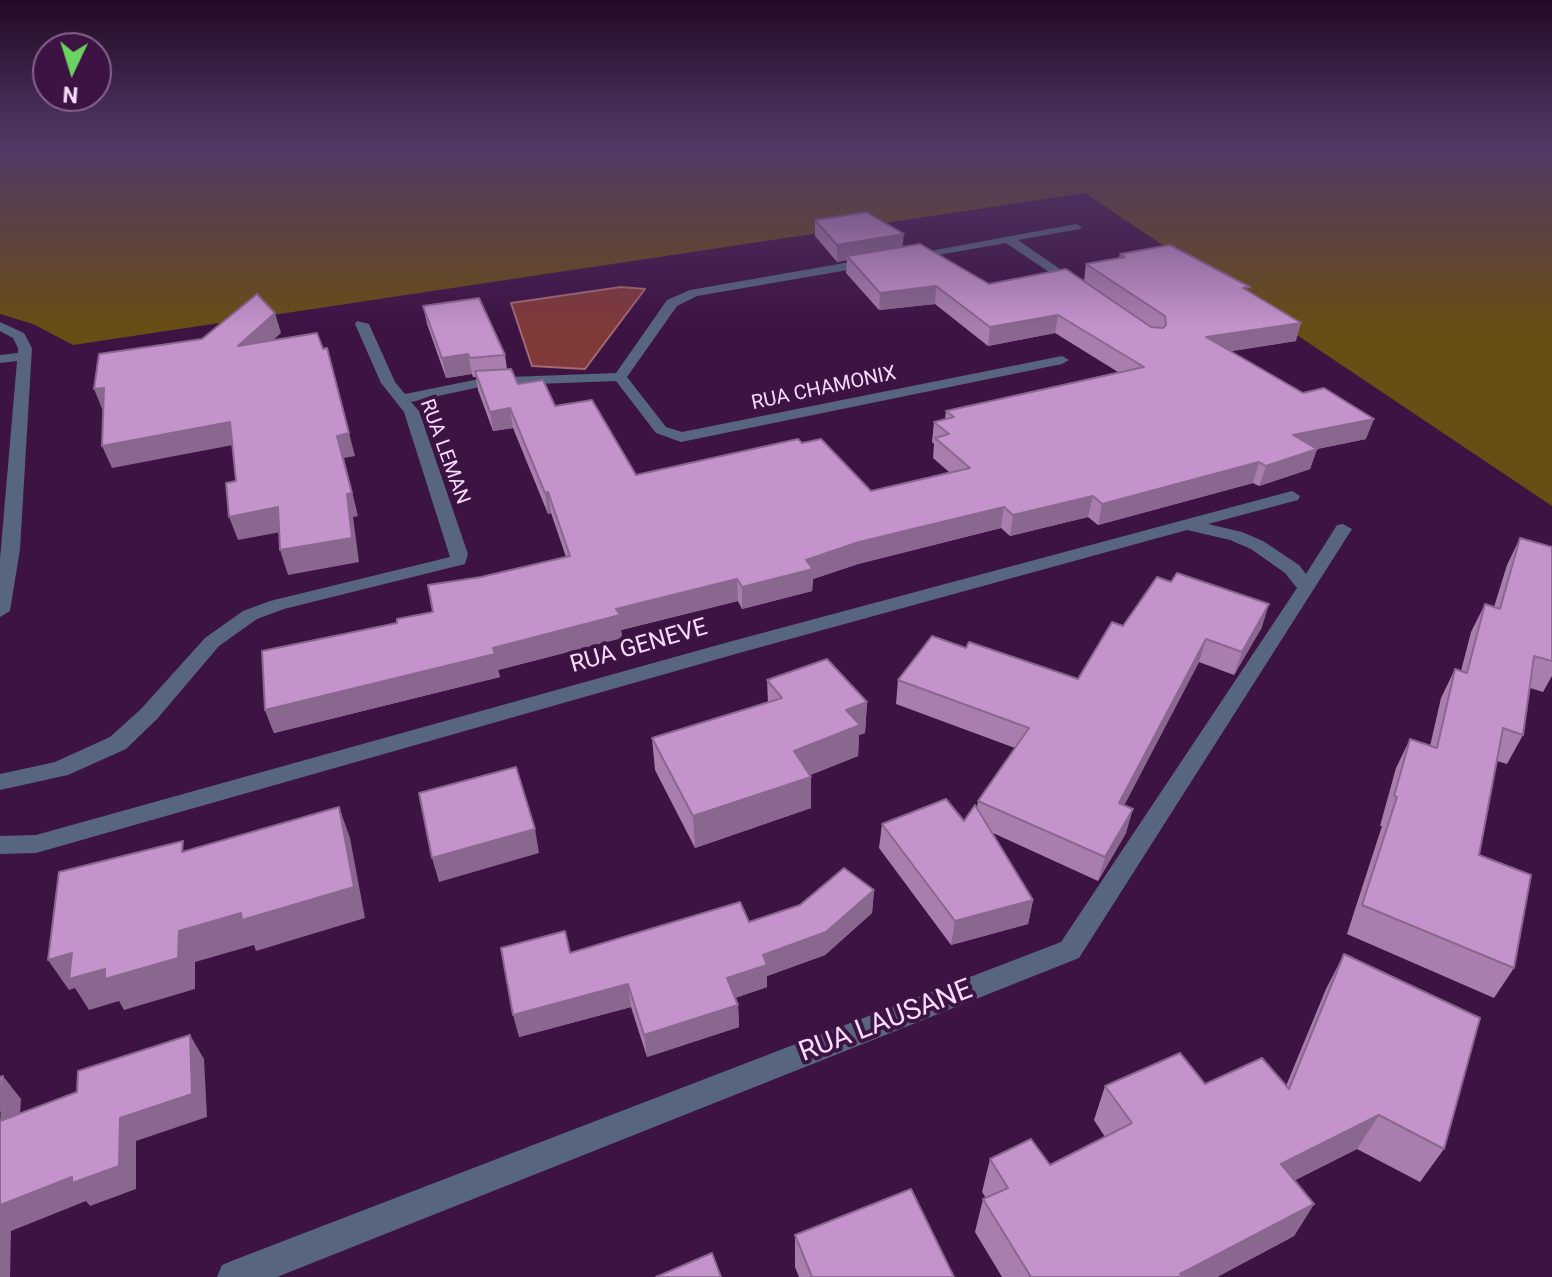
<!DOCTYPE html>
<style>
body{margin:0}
#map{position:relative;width:1552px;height:1277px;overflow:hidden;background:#3d1344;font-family:Roboto,sans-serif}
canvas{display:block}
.north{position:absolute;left:32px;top:32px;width:80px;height:80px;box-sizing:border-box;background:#3d1344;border:2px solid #87638c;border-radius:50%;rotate:184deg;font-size:22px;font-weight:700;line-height:32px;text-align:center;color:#f6dcf9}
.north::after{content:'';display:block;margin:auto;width:28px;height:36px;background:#6bd362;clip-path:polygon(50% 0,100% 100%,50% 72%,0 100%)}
</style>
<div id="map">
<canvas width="1552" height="1277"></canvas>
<div class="north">N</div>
</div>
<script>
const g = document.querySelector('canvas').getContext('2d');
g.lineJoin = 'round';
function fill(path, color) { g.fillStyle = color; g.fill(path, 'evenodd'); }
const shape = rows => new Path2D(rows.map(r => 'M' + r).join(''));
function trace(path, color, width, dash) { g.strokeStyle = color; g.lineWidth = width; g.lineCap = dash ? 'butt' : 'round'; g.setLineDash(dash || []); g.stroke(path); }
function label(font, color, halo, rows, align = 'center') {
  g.font = font + ' Roboto,sans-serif'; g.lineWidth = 8; g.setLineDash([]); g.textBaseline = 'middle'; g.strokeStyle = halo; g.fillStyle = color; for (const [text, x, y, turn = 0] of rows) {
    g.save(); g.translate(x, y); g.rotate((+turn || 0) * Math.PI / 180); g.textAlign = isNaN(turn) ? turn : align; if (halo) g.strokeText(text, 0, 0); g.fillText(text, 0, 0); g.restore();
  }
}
fill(shape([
 [8,149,1552,149,1552,506,1085,193,73,345,33,324,0,314,0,153]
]), '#684d14');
const water = shape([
 [621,287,645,289,585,369,532,366,511,303,621,287]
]);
fill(water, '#803939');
trace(water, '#a36a73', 2);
fill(shape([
 [1076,224,1082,227,1080,229,1018,240,1080,283,1082,286,1076,290,1006,243,909,260,903,256,1076,224],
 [873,258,879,262,877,265,697,296,677,306,627,377,666,427,682,432,1062,356,1069,360,1062,364,681,442,656,433,616,381,484,386,411,402,419,411,468,554,465,564,284,609,257,619,219,646,157,719,126,749,68,775,0,790,0,774,55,762,110,737,141,709,205,638,243,611,270,601,450,557,404,412,381,383,355,324,357,321,369,324,395,382,405,394,484,378,616,373,667,300,690,290,873,258],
 [0,322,24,333,32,348,20,549,10,611,0,617,0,559,17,361,0,363,0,355,18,353,18,348,13,338,0,331,0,322],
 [1292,491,1300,496,1298,500,1208,524,1242,532,1263,541,1299,565,1306,574,1337,525,1343,524,1352,529,1079,958,277,1277,217,1277,222,1265,234,1260,1061,942,1297,588,1285,573,1251,549,1230,540,1187,530,739,653,36,853,0,854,0,836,36,835,725,643,1292,491]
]), '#57657e');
fill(shape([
 [815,220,903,247,989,284,1084,281,1086,264,1119,258,1120,254,1249,292,1296,341,1231,351,1366,439,1317,449,1310,469,1259,486,1253,483,1098,525,1088,517,1010,536,1001,528,858,564,813,579,812,591,742,609,738,601,621,630,622,638,498,670,500,677,274,733,265,710,397,623,433,612,481,577,566,557,551,513,548,514,513,428,493,431,478,390,476,377,473,377,472,374,446,378,427,324,423,306,505,355,507,369,518,384,555,406,636,475,802,443,871,491,949,472,933,458,934,444,932,442,934,422,945,419,946,411,1118,372,1055,333,988,346,935,304,879,310,846,273,847,260,837,262,815,236],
 [1520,538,1552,547,1552,676,1543,692,1530,688,1523,735,1507,764,1497,761,1479,855,1514,968,1494,998,1347,934,1382,826,1380,826,1396,768,1410,739,1430,746,1441,698,1455,669,1461,671,1471,632,1485,604,1494,607,1507,565],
 [1123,626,1262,627,1234,675,1199,662,1124,805,1126,833,1098,881,993,833,1033,900,1028,924,951,945,879,848,882,824,964,821,977,807,978,801,1015,748,896,704,898,680,966,648,1078,679],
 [767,680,867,702,865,733,859,735,858,756,810,775,811,808,695,848,655,770,652,738,768,703],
 [874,890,872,913,825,955,767,976,767,987,735,998,738,1005,739,1027,647,1057,631,1007,519,1037,570,953,749,922,800,905],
 [1344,954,1444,1149,1420,1182,1357,1149,1295,1180,1314,1204,1294,1236,1217,1277,1002,1277,975,1232,983,1199,986,1198,982,1192,990,1159,1050,1165,1105,1137,1094,1120,1105,1086,1205,1084,1286,1086,1326,989],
 [795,1235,954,1277,799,1277,795,1267]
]), '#a97eaf');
fill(shape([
 [904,234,902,251,847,256,847,260,837,262,837,245],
 [936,286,935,304,879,310,880,293],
 [275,313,281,333,245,366,238,346],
 [1058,315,1055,333,988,346,990,327],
 [1301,323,1296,341,1202,356,1206,337],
 [468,354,472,374,446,378,442,358],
 [104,388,103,411,94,389],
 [510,408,513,428,493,431,490,412],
 [1374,419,1366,439,1317,449,1310,469,1259,486,1266,466,1293,435],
 [230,422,238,444,112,468,102,446],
 [349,433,355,456,344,458,358,516,353,517,359,562,288,575,280,550,337,436],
 [1259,462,1253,483,1098,525,1102,504],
 [548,492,551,513,548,514,545,493],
 [1093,496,1088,517,1010,536,1013,515],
 [278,507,286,531,238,540,229,517],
 [1004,507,1001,528,858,564,813,579,812,591,742,609,742,587,806,560,859,542],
 [737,579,738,601,621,630,622,638,498,670,500,677,274,733,265,710,493,648,616,609],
 [1269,604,1262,627,1234,675,1242,652],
 [1206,639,1199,662,1113,827,1119,803],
 [867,702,865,733,859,735,858,756,793,782,794,751,846,710],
 [811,777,811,808,695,848,693,816],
 [339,807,350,838,365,918,256,951,254,945,195,962,195,989,124,1010,119,1001,89,1010,75,988,69,990,48,960,72,953,179,931],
 [1133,809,1126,833,1098,881,1105,857],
 [535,829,539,853,439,882,432,858],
 [874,890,872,913,825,955,767,976,767,987,728,1000,727,978,763,955],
 [1033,900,1028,924,951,945,955,921],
 [628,984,631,1007,519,1037,513,1015],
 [738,1005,739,1027,647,1057,644,1035],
 [190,1035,204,1059,207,1117,136,1141,136,1189,90,1206,86,1201,11,1231,10,1277,0,1277,0,1205],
 [3,1076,21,1099,18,1144,0,1122],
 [1379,1115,1357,1149,1262,1197,1281,1164],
 [1314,1204,1294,1236,1217,1277,1178,1277,1180,1274]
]), '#89678e');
const building = shape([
 [866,212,904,234,837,245,815,220,866,212],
 [920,244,989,284,1066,269,1151,327,1163,328,1166,325,1165,316,1086,264,1125,257,1120,254,1170,245,1250,287,1243,288,1301,323,1206,337,1303,393,1324,388,1374,419,1293,435,1317,449,1266,466,1259,462,1102,504,1093,496,1013,515,1004,507,859,542,806,560,813,569,742,587,737,579,616,609,620,615,493,648,495,654,265,710,262,651,397,623,397,619,433,612,428,585,481,577,570,556,548,492,545,493,510,408,490,412,475,371,511,369,518,384,543,380,555,406,592,400,636,475,798,439,802,443,821,439,871,491,970,468,935,438,949,434,934,422,954,417,946,411,1144,367,1058,315,990,327,936,286,880,293,847,256,920,244],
 [257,294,275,313,238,346,317,333,323,349,327,348,349,433,337,436,352,493,347,494,352,538,280,550,278,507,229,517,226,483,236,481,230,422,102,446,104,388,94,389,99,354,202,339,257,294],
 [479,298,505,355,470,358,468,354,442,358,423,306,479,298],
 [1520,538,1552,547,1552,661,1534,656,1523,735,1503,728,1479,855,1531,875,1514,968,1362,905,1397,797,1394,796,1410,739,1437,748,1455,669,1467,673,1485,604,1500,609,1520,538],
 [1177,573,1269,604,1242,652,1206,639,1119,803,1133,809,1105,857,978,801,1029,728,898,680,932,636,966,648,969,642,1078,679,1112,622,1123,626,1157,577,1171,582,1177,573],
 [827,659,867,702,846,710,860,725,794,751,811,777,693,816,652,738,782,698,767,680,827,659],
 [516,767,535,829,432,858,419,793,516,767],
 [946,799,964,821,975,805,1033,900,955,921,882,824,946,799],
 [339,807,354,887,242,920,241,913,179,931,178,958,105,979,105,969,69,979,72,953,48,960,59,872,183,841,182,852,339,807],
 [844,868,874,890,826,932,763,955,767,965,727,978,738,1005,644,1035,628,984,513,1015,501,948,565,931,570,953,740,902,749,922,800,905,844,868],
 [1344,954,1480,1018,1444,1149,1379,1115,1281,1164,1314,1204,1180,1274,1182,1277,1031,1277,983,1199,1008,1188,990,1159,1031,1139,1050,1165,1132,1123,1105,1086,1180,1053,1205,1084,1262,1058,1289,1089,1344,954],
 [190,1035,192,1094,120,1118,119,1166,72,1183,72,1177,0,1205,0,1121,77,1092,78,1071,190,1035],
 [3,1076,0,1111,0,1077,3,1076],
 [911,1189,954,1277,812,1277,795,1235,911,1189],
 [712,1253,721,1277,656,1277,712,1253]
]);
fill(building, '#c493cb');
trace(building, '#89678e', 2);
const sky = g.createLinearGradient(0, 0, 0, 328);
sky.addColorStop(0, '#220a25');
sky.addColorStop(0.45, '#513967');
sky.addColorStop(1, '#51396700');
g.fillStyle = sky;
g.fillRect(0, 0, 1552, 328);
label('20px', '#f6dcf9', '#3d1344', [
 ["RUA CHAMONIX",824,389,-12],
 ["RUA LEMAN",444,452,70]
]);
label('24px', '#f6dcf9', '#3d1344', [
 ["RUA GENEVE",639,647,-16]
]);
label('28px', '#f6dcf9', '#3d1344', [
 ["RUA LAUSANE",886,1022,-21]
]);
</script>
